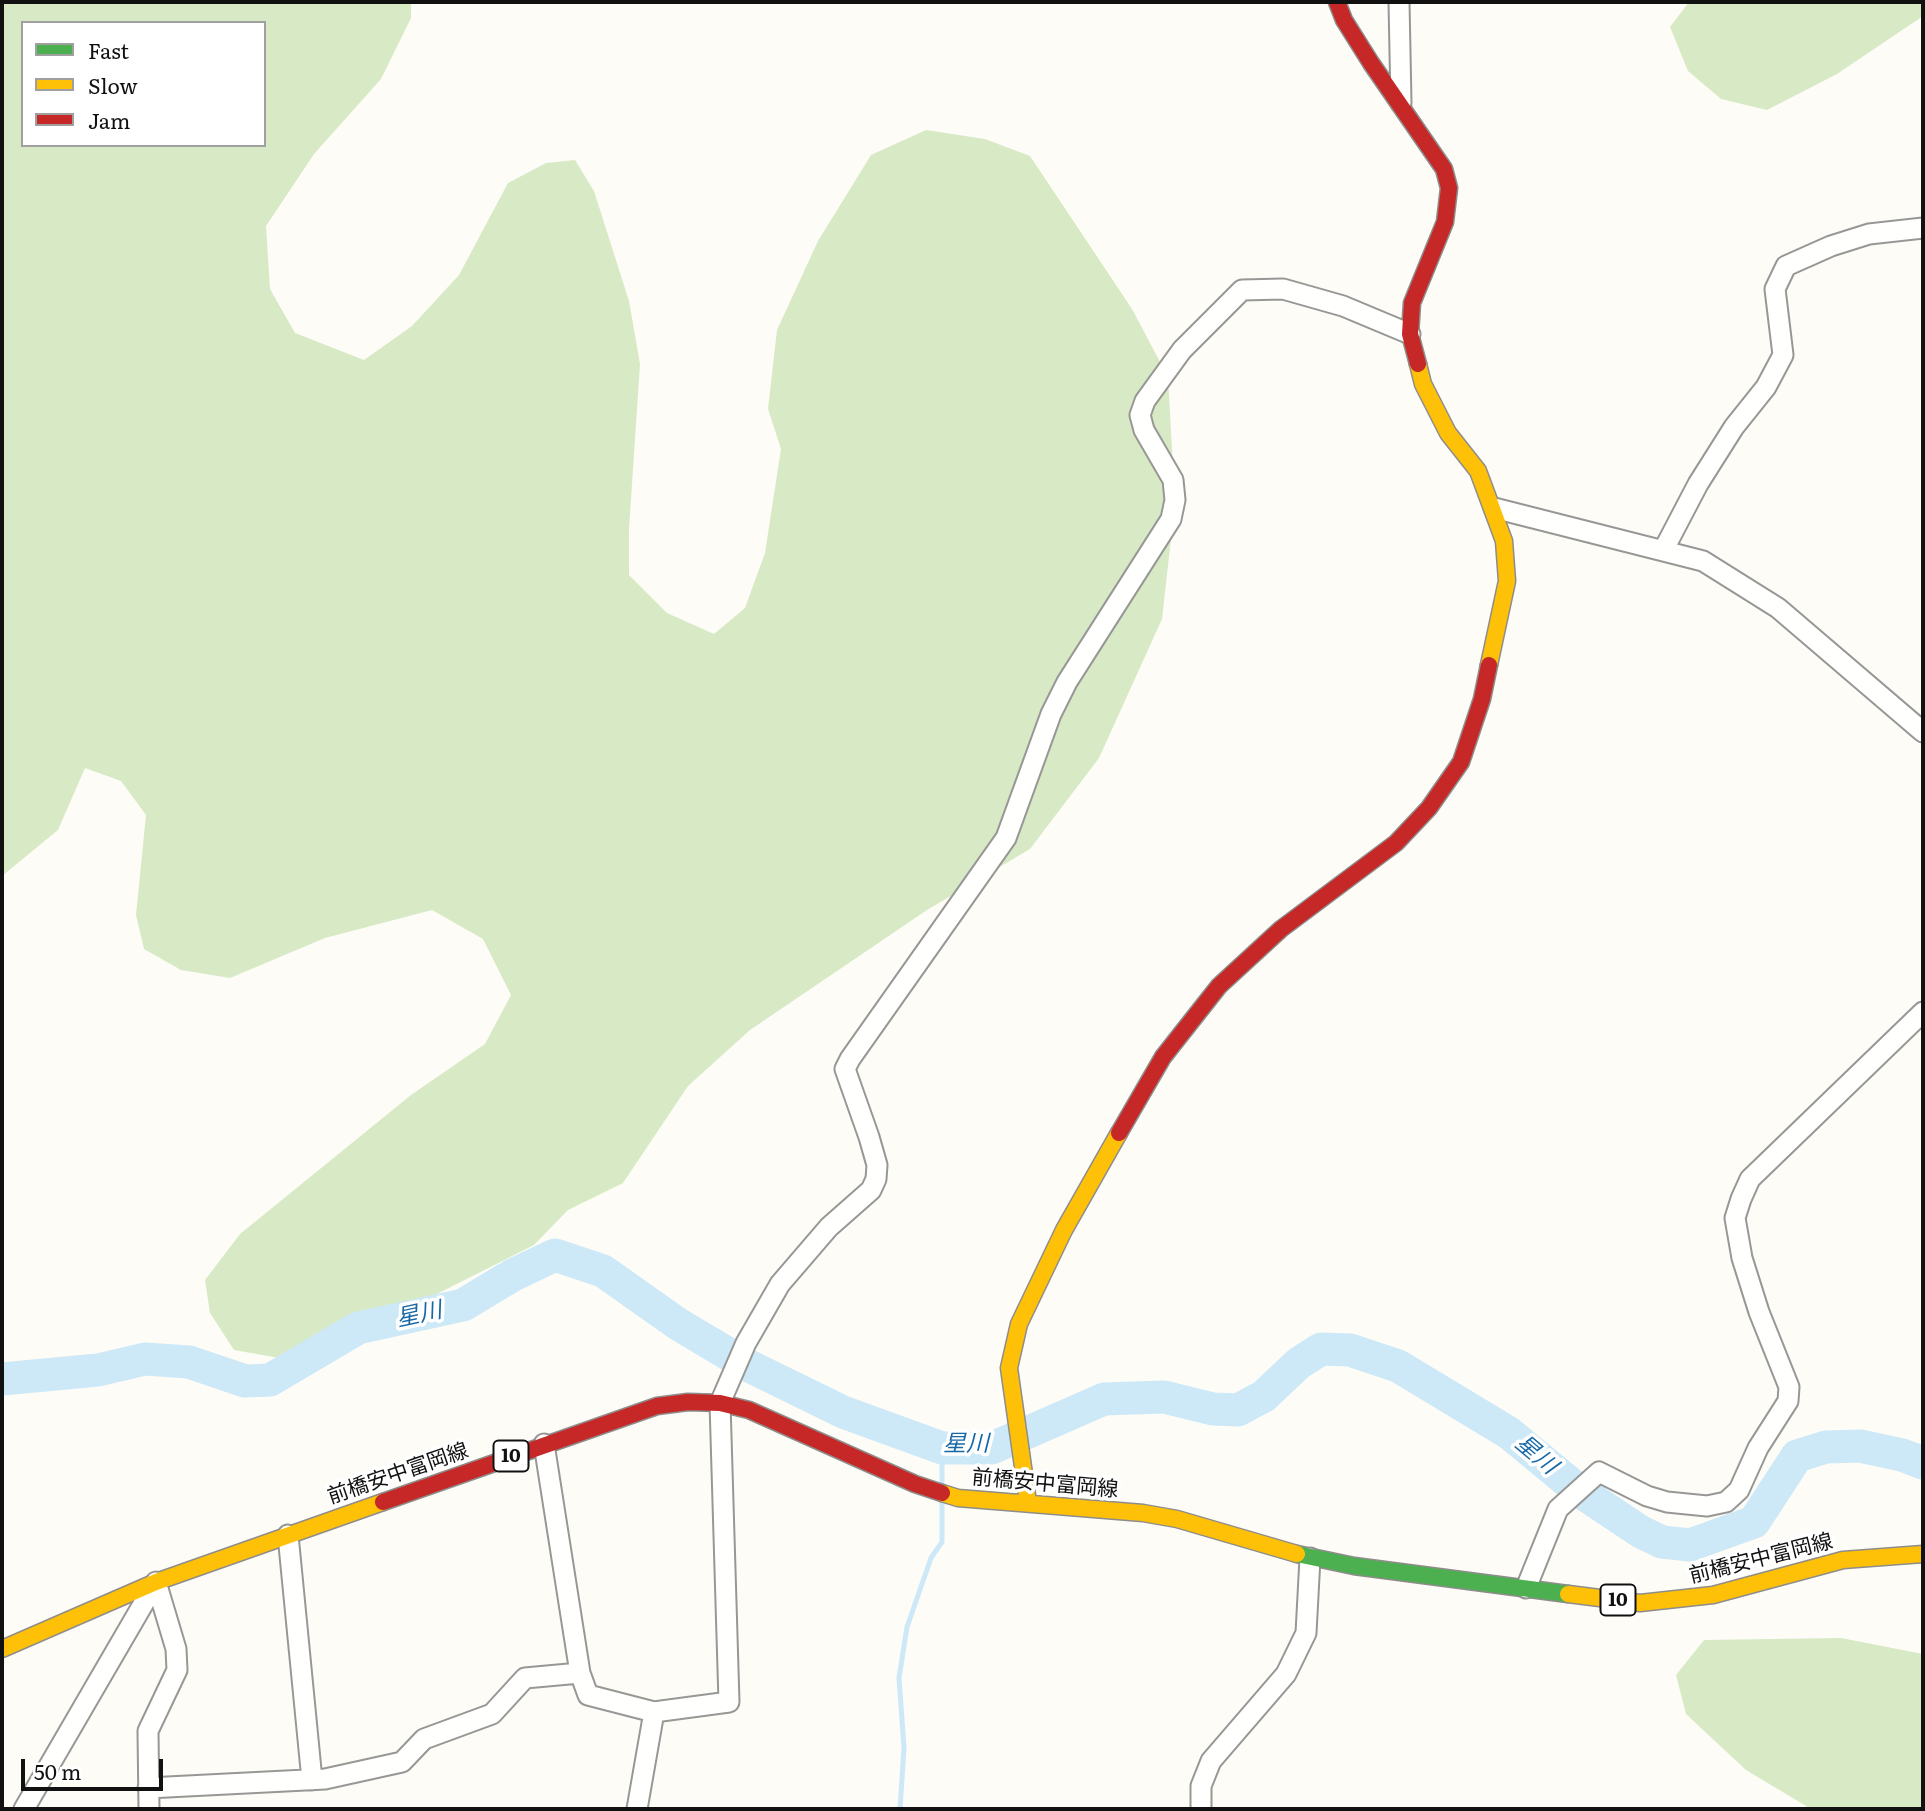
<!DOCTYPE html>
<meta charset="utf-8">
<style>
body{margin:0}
#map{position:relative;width:1925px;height:1811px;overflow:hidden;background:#fdfcf7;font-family:Literata,serif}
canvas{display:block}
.frame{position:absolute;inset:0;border:4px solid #111;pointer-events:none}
.legend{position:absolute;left:21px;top:21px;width:245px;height:126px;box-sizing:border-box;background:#fff;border:2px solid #a0a0a0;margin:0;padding:9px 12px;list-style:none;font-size:21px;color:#111}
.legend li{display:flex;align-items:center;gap:14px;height:35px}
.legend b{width:35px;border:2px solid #a0a0a0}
.scale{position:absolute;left:21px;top:1759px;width:142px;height:32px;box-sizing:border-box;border:4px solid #111;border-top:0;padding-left:9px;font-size:21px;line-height:24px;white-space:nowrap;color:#111;-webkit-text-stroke:5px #fff;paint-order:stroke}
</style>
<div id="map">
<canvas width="1925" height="1811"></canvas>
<div class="frame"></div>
<ul class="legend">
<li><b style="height:9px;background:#4caf50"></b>Fast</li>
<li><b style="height:9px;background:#ffc107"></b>Slow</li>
<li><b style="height:9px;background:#c62828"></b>Jam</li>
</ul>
<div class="scale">50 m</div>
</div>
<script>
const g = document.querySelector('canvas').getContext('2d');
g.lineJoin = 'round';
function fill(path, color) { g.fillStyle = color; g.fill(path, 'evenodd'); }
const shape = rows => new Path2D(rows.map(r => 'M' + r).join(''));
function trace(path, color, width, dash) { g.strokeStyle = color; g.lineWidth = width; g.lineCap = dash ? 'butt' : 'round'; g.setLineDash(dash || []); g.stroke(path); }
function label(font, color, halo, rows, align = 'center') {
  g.font = font + ' Literata,"Noto Sans JP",serif'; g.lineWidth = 7; g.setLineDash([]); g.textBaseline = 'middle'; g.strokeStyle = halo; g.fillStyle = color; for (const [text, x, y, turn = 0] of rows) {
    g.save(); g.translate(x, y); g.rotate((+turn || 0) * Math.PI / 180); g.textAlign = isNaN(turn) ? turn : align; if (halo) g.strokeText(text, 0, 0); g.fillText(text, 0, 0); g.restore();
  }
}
fill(shape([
 [2,2,411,2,411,18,381,79,314,154,266,226,270,289,295,333,364,360,412,326,459,275,508,183,546,163,575,160,594,191,629,301,640,364,629,529,629,575,667,613,714,634,745,608,765,553,781,449,768,409,777,330,818,241,871,155,926,130,985,139,1030,156,1132,309,1168,377,1175,503,1162,619,1099,758,1030,849,927,910,750,1030,688,1086,623,1183,568,1210,534,1245,302,1362,234,1350,210,1313,205,1280,240,1234,411,1095,485,1044,511,995,483,939,432,910,325,938,230,978,181,970,144,949,136,915,146,815,121,781,85,768,58,830,2,876],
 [23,23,264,23,264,145,23,145],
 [1689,2,1923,2,1923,16,1837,74,1767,110,1721,99,1688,71,1670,27],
 [1841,1638,1923,1654,1923,1809,1811,1809,1746,1770,1686,1714,1676,1675,1704,1640]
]), '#d8eac5');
trace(shape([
 [942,1482,942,1448],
 [900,1809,904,1748,899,1678,907,1627,931,1558,942,1542,942,1502]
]), '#cde8f7', 5);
trace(shape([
 [2,1379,98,1370,145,1359,189,1362,245,1381,270,1380,358,1328,463,1305,513,1275,555,1255,603,1271,678,1324,745,1364,843,1412,942,1448,992,1448,1104,1399,1164,1397,1213,1409,1238,1410,1264,1396,1299,1363,1321,1349,1350,1350,1398,1366,1509,1433,1578,1490,1641,1532,1662,1542,1690,1545,1754,1522,1797,1456,1826,1447,1860,1446,1902,1455,1923,1463]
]), '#cde8f7', 33);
const street = shape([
 [1399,2,1401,103],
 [1494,508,1703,561,1778,608,1923,732],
 [1664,549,1698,484,1734,427,1766,387,1783,355,1775,289,1786,266,1831,246,1869,234,1923,228],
 [544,1444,580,1673,588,1695,654,1712,729,1702,720,1403,746,1343,780,1284,829,1227,871,1190,876,1179,877,1165,869,1137,845,1069,850,1059,1006,838,1051,714,1067,682,1171,519,1175,500,1173,480,1144,430,1140,415,1145,401,1182,350,1242,290,1283,289,1343,306,1410,334],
 [288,1535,312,1780],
 [1526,1588,1558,1509,1599,1472,1647,1496,1667,1502,1707,1506,1726,1502,1739,1490,1758,1448,1788,1401,1789,1387,1759,1312,1742,1258,1735,1218,1741,1199,1750,1179,1923,1012],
 [148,1788,325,1779,402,1762,424,1739,492,1714,525,1678,580,1673],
 [24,1809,156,1582,176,1649,177,1670,148,1731,149,1809],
 [637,1809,654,1712],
 [1201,1809,1201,1786,1211,1761,1286,1674,1306,1633,1310,1558]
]);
const fast = shape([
 [1297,1554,1354,1566,1568,1594]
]);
const slow = shape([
 [1418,364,1423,384,1448,433,1478,471,1504,541,1507,581,1489,665],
 [942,1493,958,1498,1143,1513,1177,1519,1297,1554],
 [1028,1502,1009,1368,1019,1324,1064,1230,1119,1133],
 [1568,1594,1640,1603,1713,1595,1843,1560,1923,1554],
 [2,1649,156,1582,383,1502]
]);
const jam = shape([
 [1337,2,1344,20,1371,63,1444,169,1449,188,1445,222,1412,303,1410,334,1418,364],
 [1119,1133,1163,1057,1219,986,1281,929,1396,843,1429,808,1461,762,1482,699,1489,665],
 [383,1502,657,1406,688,1402,720,1403,749,1410,915,1484,942,1493]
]);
trace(street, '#979795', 23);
trace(fast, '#8e8d8b', 19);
trace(slow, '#8e8d8b', 19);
trace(jam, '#8e8d8b', 19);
trace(street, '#fffffe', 19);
trace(fast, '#4caf50', 16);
trace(slow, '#ffc107', 16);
trace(jam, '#c62828', 16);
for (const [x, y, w] of [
 [511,1456,35],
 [1618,1600,35]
]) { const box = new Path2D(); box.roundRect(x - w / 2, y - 15.5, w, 31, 5); g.fillStyle = '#fff'; g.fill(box); trace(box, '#111', 2); }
label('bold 19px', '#111', null, [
 ["10",511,1456],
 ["10",1618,1600]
]);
label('21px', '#111', '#fff', [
 ["前橋安中富岡線",398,1474,-19],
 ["前橋安中富岡線",1045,1484,5],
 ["前橋安中富岡線",1761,1559,-14]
]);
label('italic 23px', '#1768a6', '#fff', [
 ["星川",419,1315,-12],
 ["星川",966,1444],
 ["星川",1536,1455,40]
]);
</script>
